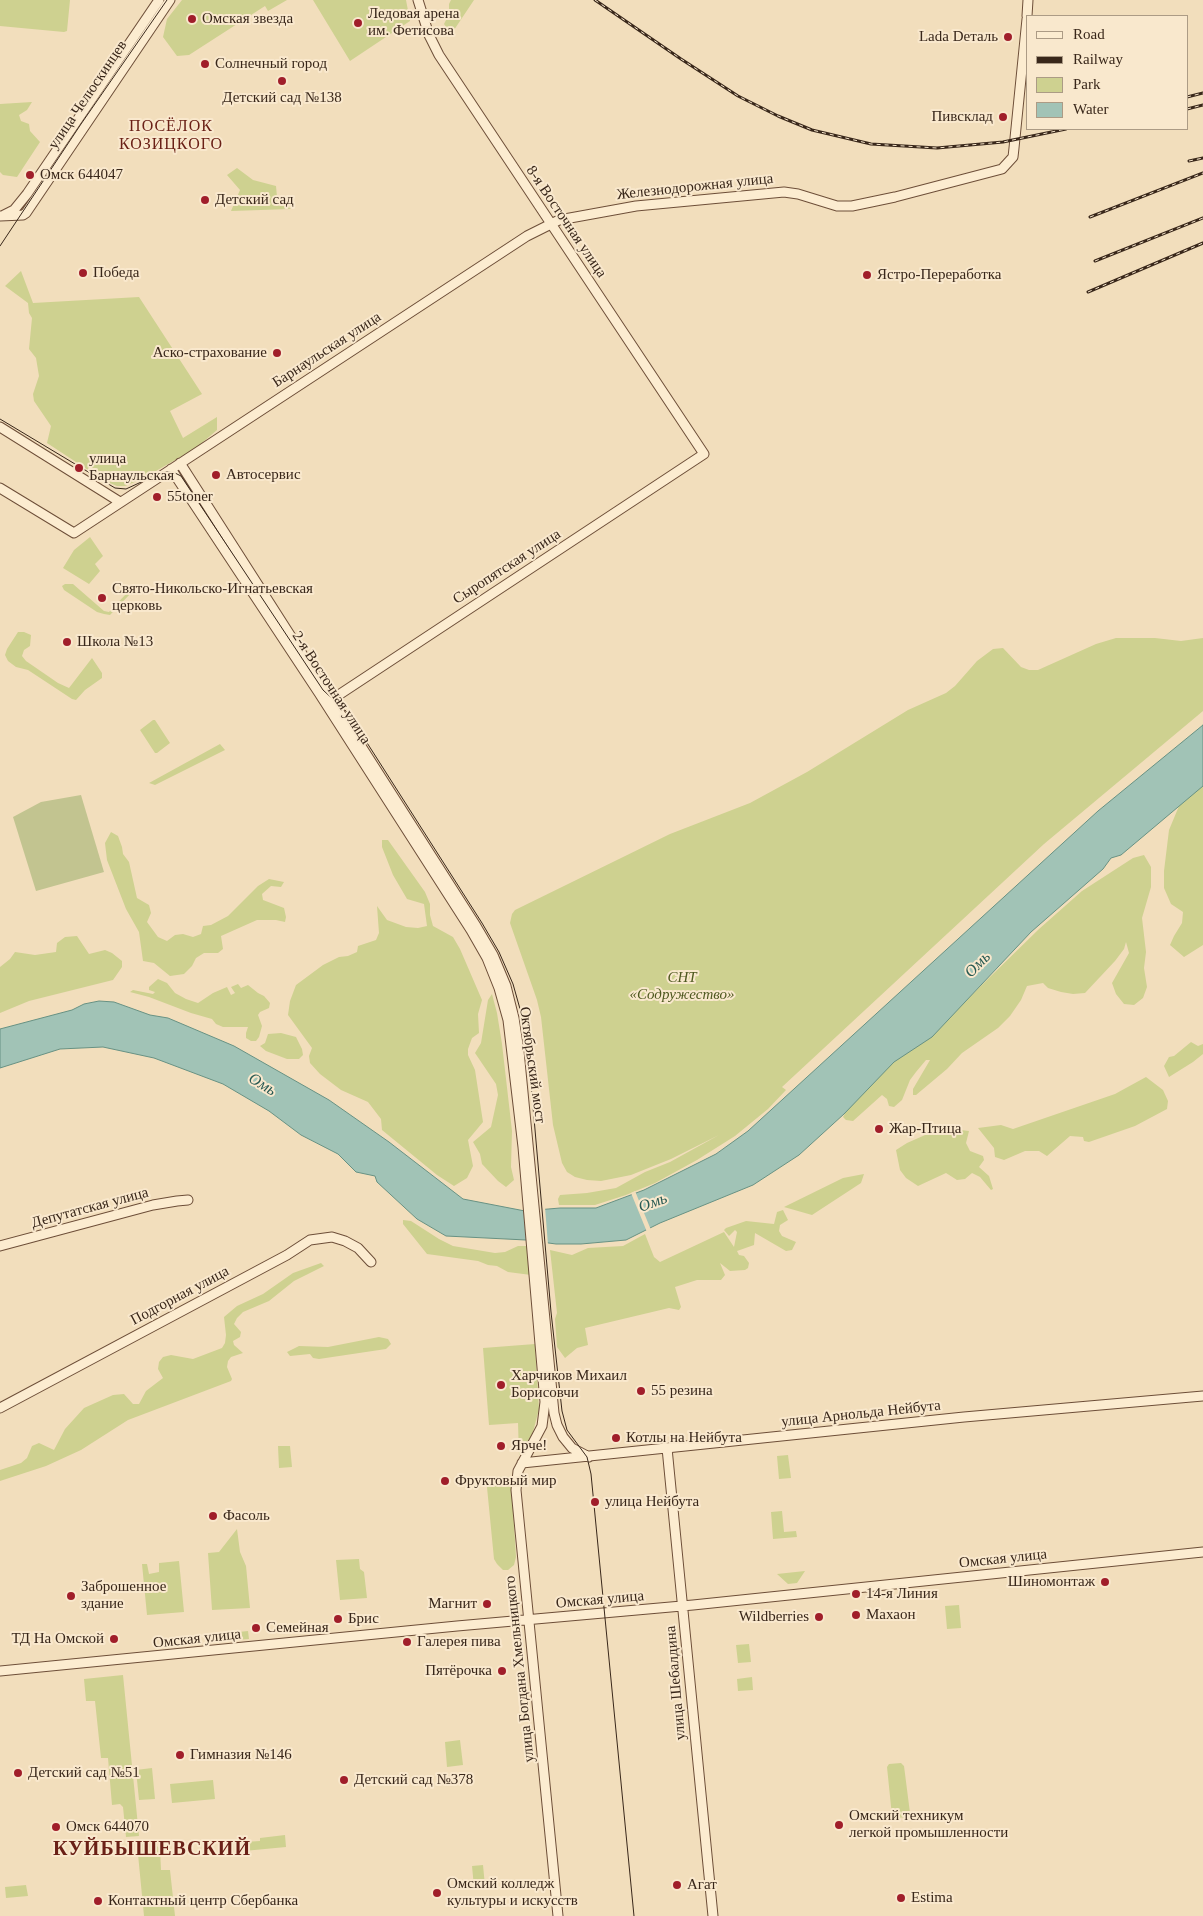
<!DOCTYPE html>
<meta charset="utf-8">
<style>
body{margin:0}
#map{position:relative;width:1203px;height:1916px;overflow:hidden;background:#f2debc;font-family:"Times New Roman",serif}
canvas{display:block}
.legend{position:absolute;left:1026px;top:15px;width:162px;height:115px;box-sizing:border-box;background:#f9e8cd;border:1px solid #ac9b85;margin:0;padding:6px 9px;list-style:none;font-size:15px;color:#39271a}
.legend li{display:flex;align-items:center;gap:10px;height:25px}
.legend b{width:25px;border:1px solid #ac9b85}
</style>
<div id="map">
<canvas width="1203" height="1916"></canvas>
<ul class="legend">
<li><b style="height:6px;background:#fcecd0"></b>Road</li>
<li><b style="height:6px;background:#39271a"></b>Railway</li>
<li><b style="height:14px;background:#ced190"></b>Park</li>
<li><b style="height:14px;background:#a1c3b6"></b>Water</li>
</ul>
</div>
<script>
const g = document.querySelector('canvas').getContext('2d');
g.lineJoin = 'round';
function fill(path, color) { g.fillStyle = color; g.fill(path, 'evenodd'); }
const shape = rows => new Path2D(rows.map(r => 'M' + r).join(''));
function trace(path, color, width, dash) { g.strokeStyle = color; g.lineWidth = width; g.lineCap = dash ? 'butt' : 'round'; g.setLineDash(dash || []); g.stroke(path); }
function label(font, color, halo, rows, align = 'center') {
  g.font = font + ' "Times New Roman",serif'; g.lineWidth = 4; g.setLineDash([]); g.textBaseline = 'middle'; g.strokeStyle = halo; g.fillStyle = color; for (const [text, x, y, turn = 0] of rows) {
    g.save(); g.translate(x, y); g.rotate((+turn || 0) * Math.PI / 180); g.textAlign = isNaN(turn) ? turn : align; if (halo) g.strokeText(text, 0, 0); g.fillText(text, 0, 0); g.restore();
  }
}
fill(shape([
 [0,0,70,0,67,31,64,32,0,26],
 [182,0,287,0,268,11,265,6,189,55,177,56,163,37,167,19],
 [313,0,406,0,410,21,350,61],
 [451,0,474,0,454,30,449,31,444,24,449,14,449,4],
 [32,102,27,110,19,115,21,121,29,124,30,131,40,142,17,177,3,175,0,172,0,104],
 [237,168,253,180,276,186,277,197,291,209,231,211,240,190,227,175],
 [21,271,33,303,139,297,202,394,170,411,183,438,217,417,217,430,196,448,142,479,125,486,117,486,105,481,47,443,51,426,34,401,33,394,39,376,36,358,29,349,32,318,29,313,28,303,5,286],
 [90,537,103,556,95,564,100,571,89,584,63,568,74,550],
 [65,584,73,584,104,611,109,612,126,594,129,592,131,593,110,615,104,614,97,612,64,590,62,586],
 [18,632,24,632,31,635,30,646,24,650,22,656,26,661,58,683,69,688,92,658,102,673,102,678,85,690,76,700,72,699,28,670,16,667,8,661,5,655,7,649],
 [1116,638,1155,638,1181,641,1203,638,1203,711,1044,844,782,1087,786,1090,768,1109,735,1136,697,1160,655,1183,626,1195,595,1205,559,1205,558,1199,560,1195,587,1193,616,1188,645,1172,670,1162,719,1135,671,1159,631,1175,601,1181,587,1180,575,1177,567,1172,562,1163,553,1125,541,1017,537,1000,510,923,512,914,515,910,670,834,750,803,807,772,908,710,946,693,955,686,977,661,993,649,1003,648,1021,667,1029,670,1038,670,1096,644],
 [153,720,155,720,170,743,157,753,155,753,140,730],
 [220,744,225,750,155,785,149,783],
 [1203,775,1203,945,1184,957,1170,945,1174,936,1182,923,1183,912,1171,904,1164,888,1164,871,1169,830,1184,794],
 [111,832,118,836,122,847,123,854,129,862,137,898,149,905,151,913,147,922,158,937,167,941,175,935,183,934,193,937,201,934,203,926,211,925,228,916,258,886,269,879,284,882,281,887,271,886,262,894,263,900,284,908,286,917,285,922,276,920,257,920,221,936,223,949,218,953,204,953,196,958,192,966,184,974,170,976,154,963,143,961,139,932,126,909,107,860,105,843],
 [382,840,388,840,425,892,430,904,430,915,433,926,453,937,460,949,482,1000,478,1014,479,1033,472,1038,468,1049,468,1055,475,1070,483,1122,468,1140,473,1166,467,1178,454,1186,437,1175,382,1130,381,1119,368,1102,341,1090,320,1074,310,1063,309,1056,312,1048,288,1015,290,1001,296,985,323,965,339,957,348,956,357,952,358,946,376,940,379,933,377,906,387,920,406,927,418,928,427,926,424,904,407,899,393,875,382,847],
 [1144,855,1151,867,1151,887,1142,918,1146,952,1144,968,1147,987,1143,998,1134,1005,1124,1004,1116,994,1112,983,1129,953,1126,942,1124,949,1115,961,1085,993,1073,994,1061,992,1048,988,1043,983,1027,986,1021,1000,1010,1016,998,1028,962,1053,947,1069,916,1095,913,1095,913,1089,930,1060,926,1060,916,1072,910,1080,902,1100,894,1107,889,1106,887,1099,882,1095,853,1121,846,1120,843,1117,851,1102,890,1062,945,1021,1039,929,1082,891,1133,858],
 [77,936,89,954,105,950,112,953,122,961,122,967,113,980,29,1001,0,1013,0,967,10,959,15,952,35,955,56,952,57,943,65,937],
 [158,979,167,983,175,993,186,999,198,1003,213,993,227,987,231,995,235,993,231,987,238,984,241,988,248,985,258,993,264,996,270,1003,269,1008,260,1012,258,1015,262,1026,259,1037,256,1041,251,1041,246,1038,246,1033,248,1027,223,1027,216,1024,212,1019,191,1013,149,997,130,992,133,990,153,994,155,992,149,990,149,987],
 [492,994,497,1013,502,1044,512,1131,511,1167,514,1180,506,1187,498,1181,482,1164,480,1154,473,1142,491,1127,498,1095,496,1084,475,1053,481,1043,488,1000],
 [281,1033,296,1037,302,1049,303,1055,299,1059,287,1059,266,1051,260,1046,265,1043,268,1034],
 [1191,1042,1198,1046,1203,1044,1203,1054,1193,1062,1169,1077,1164,1066,1169,1057,1174,1056],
 [1146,1077,1163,1090,1168,1101,1167,1109,1135,1126,1089,1142,1084,1141,1083,1137,1070,1136,1047,1156,1039,1151,1025,1151,1004,1160,995,1157,994,1148,978,1128,1001,1125,1013,1129,1115,1094],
 [961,1130,969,1131,966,1143,970,1151,983,1156,984,1160,979,1167,989,1176,993,1189,991,1190,980,1177,972,1173,965,1179,957,1180,946,1173,918,1186,906,1178,900,1170,896,1150,907,1143,932,1132],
 [864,1174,861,1183,812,1215,784,1207,843,1178],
 [783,1210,788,1220,780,1225,779,1231,782,1236,796,1242,792,1250,786,1251,755,1233,754,1245,737,1251,739,1255,744,1256,749,1263,748,1268,745,1270,730,1271,720,1263,725,1275,721,1280,697,1280,675,1287,681,1307,679,1310,669,1308,585,1328,588,1345,577,1348,565,1358,557,1347,555,1319,557,1313,550,1250,572,1255,588,1248,623,1246,645,1234,654,1257,660,1262,724,1232,734,1247,737,1232,735,1230,729,1236,724,1230,726,1228,746,1221,774,1224,777,1212],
 [403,1220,411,1221,439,1239,453,1246,495,1253,505,1252,518,1246,529,1246,531,1275,508,1272,497,1266,488,1265,478,1261,427,1254,403,1224],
 [321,1263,324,1266,294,1281,269,1301,243,1312,237,1318,234,1324,241,1332,240,1337,233,1341,234,1345,243,1353,231,1357,228,1361,227,1367,232,1379,231,1381,128,1420,81,1450,46,1466,0,1481,0,1470,21,1463,27,1458,32,1446,39,1443,54,1450,65,1429,84,1408,113,1395,124,1394,133,1404,139,1404,146,1391,163,1378,158,1369,159,1362,163,1357,171,1355,193,1359,222,1348,225,1343,226,1335,224,1317,237,1306,263,1294,293,1273],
 [379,1337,388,1339,391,1344,386,1349,319,1359,313,1358,310,1354,290,1356,287,1352,299,1346,328,1347],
 [535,1344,539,1409,533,1432,526,1447,519,1455,518,1423,489,1425,483,1348],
 [278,1446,290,1446,292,1467,279,1468],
 [788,1455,791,1478,779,1479,777,1456],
 [511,1476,516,1557,514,1565,508,1570,503,1570,497,1564,494,1559,486,1477],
 [782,1511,784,1532,796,1531,797,1537,773,1539,771,1512],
 [237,1529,240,1552,246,1566,250,1608,212,1610,208,1553,219,1552],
 [359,1559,360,1569,364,1572,367,1598,340,1600,336,1560],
 [179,1561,184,1612,147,1615,142,1564,147,1564,149,1574,159,1572,159,1563],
 [805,1571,797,1583,788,1584,777,1574],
 [959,1605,961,1628,947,1629,945,1606],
 [248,1631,249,1639,211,1642,210,1635],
 [749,1644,751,1662,738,1663,736,1645],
 [123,1675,139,1836,126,1837,123,1807,120,1804,112,1805,108,1758,101,1758,95,1701,86,1701,84,1679],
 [752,1677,753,1690,738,1691,737,1679],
 [460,1740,463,1765,447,1767,445,1742],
 [901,1763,904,1766,910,1813,907,1817,896,1818,892,1816,887,1767,889,1764],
 [152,1768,155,1799,139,1800,136,1770],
 [213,1780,215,1799,172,1803,170,1784],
 [285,1835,286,1847,244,1851,244,1842,260,1841,260,1838],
 [154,1843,160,1849,161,1870,170,1870,175,1916,144,1916,137,1844],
 [483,1865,485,1886,474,1887,472,1866],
 [26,1885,28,1896,6,1898,5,1887]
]), '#ced190');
fill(shape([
 [81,795,104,872,36,891,13,817,41,802]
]), '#c2c490');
const water = shape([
 [1203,725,1203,786,1121,855,1111,858,1103,869,1031,932,932,1037,894,1062,844,1114,799,1155,753,1185,660,1223,626,1240,581,1244,556,1244,526,1240,446,1236,417,1219,377,1182,375,1176,356,1172,338,1154,301,1135,269,1111,223,1084,154,1058,103,1047,60,1049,0,1068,0,1029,72,1010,84,1004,99,1001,114,1002,150,1015,168,1018,234,1046,329,1100,389,1142,463,1199,525,1211,560,1208,596,1208,644,1190,716,1154,748,1131,1098,811,1203,725]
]);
fill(water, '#a1c3b6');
trace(water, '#679183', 1);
fill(shape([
 [635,1191,651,1230,647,1232,631,1193],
 [545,1207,548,1245,528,1243,526,1209]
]), '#f2debc');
const secondary = shape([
 [1027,16,1028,0],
 [4,215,14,210,27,194,159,0],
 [0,216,23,215,26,213,170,0],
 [0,427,120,502],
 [180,463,476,926,493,955,506,986,514,1018,519,1051,554,1413,557,1425,563,1437,572,1448,589,1457],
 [171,469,319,693,471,930,487,958,499,988,508,1020,523,1147,545,1402,542,1426,518,1471,516,1490,558,1916],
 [0,488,74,533,527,236,559,220,636,206,784,192,798,194,837,206,852,206,895,197,1002,169,1013,157,1014,148,1027,19],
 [328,702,704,454,439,55,429,35,418,0],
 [0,1246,153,1205,177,1201,188,1200],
 [0,1408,287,1255,310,1240,332,1237,345,1241,358,1248,371,1262],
 [667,1448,713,1916],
 [522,1463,964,1417,1203,1396],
 [0,1671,457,1626,693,1605,1203,1552]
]);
trace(secondary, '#6d4e38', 11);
trace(secondary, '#fcecd0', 9);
trace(shape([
 [0,246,81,124,167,0],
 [0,419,115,488,126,489,163,472,173,472,181,476,323,690,348,713,482,923,499,952,513,984,522,1016,531,1084,551,1312,562,1411,567,1430,587,1457,591,1474,634,1916]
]), '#39271a', 1);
const rail = shape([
 [595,0,681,59,738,96,778,116,812,130,871,144,937,148,1003,142,1066,129],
 [1187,97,1203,93],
 [1187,109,1203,105],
 [1189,161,1203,158],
 [1090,217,1203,173],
 [1095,261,1203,218],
 [1088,292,1203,243]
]);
trace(rail, '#39271a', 3);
trace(rail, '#f9e8cd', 1, [4]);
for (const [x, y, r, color] of [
 [192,19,5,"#a01e2a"],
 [358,23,5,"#a01e2a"],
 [1008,37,5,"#a01e2a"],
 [205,64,5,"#a01e2a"],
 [282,81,5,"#a01e2a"],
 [1003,117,5,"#a01e2a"],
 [30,175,5,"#a01e2a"],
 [205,200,5,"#a01e2a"],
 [83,273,5,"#a01e2a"],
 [867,275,5,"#a01e2a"],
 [277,353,5,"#a01e2a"],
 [79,468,5,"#a01e2a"],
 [216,475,5,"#a01e2a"],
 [157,497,5,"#a01e2a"],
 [102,598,5,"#a01e2a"],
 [67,642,5,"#a01e2a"],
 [879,1129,5,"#a01e2a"],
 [501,1385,5,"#a01e2a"],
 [641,1391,5,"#a01e2a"],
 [616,1438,5,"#a01e2a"],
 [501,1446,5,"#a01e2a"],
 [445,1481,5,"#a01e2a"],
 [595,1502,5,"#a01e2a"],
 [213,1516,5,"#a01e2a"],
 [1105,1582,5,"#a01e2a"],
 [856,1594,5,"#a01e2a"],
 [71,1596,5,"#a01e2a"],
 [487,1604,5,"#a01e2a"],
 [856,1615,5,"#a01e2a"],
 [819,1617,5,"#a01e2a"],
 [338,1619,5,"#a01e2a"],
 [256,1628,5,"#a01e2a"],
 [114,1639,5,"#a01e2a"],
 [407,1642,5,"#a01e2a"],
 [502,1671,5,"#a01e2a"],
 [180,1755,5,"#a01e2a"],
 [18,1773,5,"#a01e2a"],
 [344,1780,5,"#a01e2a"],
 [839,1825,5,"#a01e2a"],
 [56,1827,5,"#a01e2a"],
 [677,1885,5,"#a01e2a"],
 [437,1893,5,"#a01e2a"],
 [901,1898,5,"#a01e2a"],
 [98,1901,5,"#a01e2a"]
]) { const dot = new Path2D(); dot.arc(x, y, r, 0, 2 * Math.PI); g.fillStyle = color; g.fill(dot); trace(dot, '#f9e8cd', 2); }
label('15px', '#39271a', '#f9e8cd', [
 ["Ледовая арена",368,14],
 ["им. Фетисова",368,31],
 ["Омская звезда",202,19],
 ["Lada Dеталь",998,37,"right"],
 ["Солнечный город",215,64],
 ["Детский сад №138",282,98,"center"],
 ["Пивсклад",993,117,"right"],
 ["Омск 644047",40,175],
 ["Детский сад",215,200],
 ["Победа",93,273],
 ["Ястро-Переработка",877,275],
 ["Аско-страхование",267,353,"right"],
 ["улица",89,459],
 ["Барнаульская",89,476],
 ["Автосервис",226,475],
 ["55toner",167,497],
 ["Свято-Никольско-Игнатьевская",112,589],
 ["церковь",112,606],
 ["Школа №13",77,642],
 ["Жар-Птица",889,1129],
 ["Харчиков Михаил",511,1376],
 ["Борисовчи",511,1393],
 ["55 резина",651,1391],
 ["Котлы на Нейбута",626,1438],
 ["Ярче!",511,1446],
 ["Фруктовый мир",455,1481],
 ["улица Нейбута",605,1502],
 ["Фасоль",223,1516],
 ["Шиномонтаж",1095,1582,"right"],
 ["Заброшенное",81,1587],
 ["здание",81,1604],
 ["14-я Линия",866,1594],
 ["Магнит",477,1604,"right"],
 ["Махаон",866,1615],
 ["Wildberries",809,1617,"right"],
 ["Брис",348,1619],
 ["Семейная",266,1628],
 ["ТД На Омской",104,1639,"right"],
 ["Галерея пива",417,1642],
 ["Пятёрочка",492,1671,"right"],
 ["Гимназия №146",190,1755],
 ["Детский сад №51",28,1773],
 ["Детский сад №378",354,1780],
 ["Омский техникум",849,1816],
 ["легкой промышленности",849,1833],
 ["Омск 644070",66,1827],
 ["Омский колледж",447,1884],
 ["культуры и искусств",447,1901],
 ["Агат",687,1885],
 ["Estima",911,1898],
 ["Контактный центр Сбербанка",108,1901]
], 'left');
label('15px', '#39271a', '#f9e8cd', [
 ["улица Челюскинцев",88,95,-56],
 ["Железнодорожная улица",695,187,-6],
 ["8-я Восточная улица",566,222,56],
 ["Барнаульская улица",327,350,-33],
 ["Сыропятская улица",507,567,-33],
 ["2-я Восточная улица",331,688,57],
 ["Октябрьский мост",532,1065,82],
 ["Депутатская улица",90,1208,-15],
 ["Подгорная улица",180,1296,-28],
 ["улица Арнольда Нейбута",861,1414,-6],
 ["Омская улица",1003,1559,-6],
 ["Омская улица",600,1600,-5],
 ["Омская улица",197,1639,-6],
 ["улица Богдана Хмельницкого",520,1669,-96],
 ["улица Шебалдина",676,1683,-95]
]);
label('italic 15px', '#4e581f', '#f9e8cd', [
 ["СНТ",682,978],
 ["«Содружество»",682,995]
]);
g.letterSpacing = '1px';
label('16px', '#6a2016', '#f9e8cd', [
 ["ПОСЁЛОК",171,127],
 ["КОЗИЦКОГО",171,145]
]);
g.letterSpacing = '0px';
label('italic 16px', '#285a53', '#f9e8cd', [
 ["Омь",978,965,-45],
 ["Омь",262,1085,31],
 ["Омь",653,1203,-20]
]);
g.letterSpacing = '1px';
label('bold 20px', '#6a2016', '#f9e8cd', [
 ["КУЙБЫШЕВСКИЙ",152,1850]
]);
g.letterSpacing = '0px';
</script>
